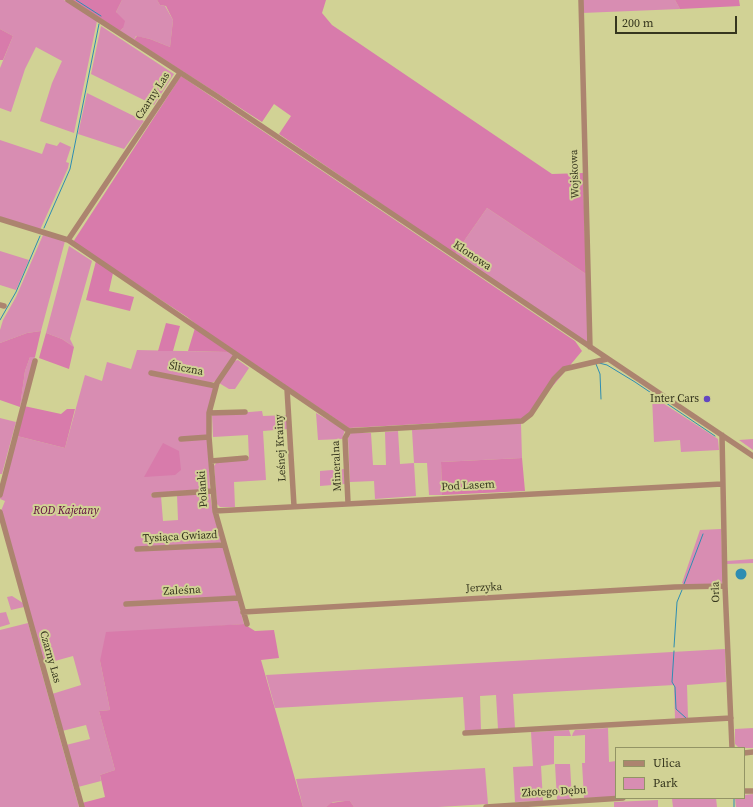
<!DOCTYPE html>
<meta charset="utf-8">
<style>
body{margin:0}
#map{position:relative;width:753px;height:807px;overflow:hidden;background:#d1d295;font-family:"Source Serif 4",serif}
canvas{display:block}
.legend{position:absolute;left:615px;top:747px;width:130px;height:52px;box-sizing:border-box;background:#d1d295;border:1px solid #939465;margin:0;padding:5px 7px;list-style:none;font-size:12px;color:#36361e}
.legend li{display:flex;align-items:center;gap:8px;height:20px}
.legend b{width:20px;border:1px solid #939465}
.scale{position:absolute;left:615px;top:16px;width:122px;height:18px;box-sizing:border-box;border:2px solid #36361e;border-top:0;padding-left:5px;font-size:12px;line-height:14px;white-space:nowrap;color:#36361e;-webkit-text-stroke:3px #d1d295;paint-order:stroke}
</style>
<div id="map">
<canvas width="753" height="807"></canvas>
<ul class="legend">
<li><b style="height:5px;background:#ac846f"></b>Ulica</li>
<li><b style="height:11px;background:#d88db2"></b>Park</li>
</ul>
<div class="scale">200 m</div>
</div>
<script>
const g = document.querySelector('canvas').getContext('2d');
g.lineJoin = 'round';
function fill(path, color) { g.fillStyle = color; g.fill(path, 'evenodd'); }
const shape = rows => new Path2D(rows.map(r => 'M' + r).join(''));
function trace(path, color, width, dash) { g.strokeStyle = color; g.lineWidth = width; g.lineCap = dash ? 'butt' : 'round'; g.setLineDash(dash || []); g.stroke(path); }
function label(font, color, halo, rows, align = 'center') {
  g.font = font + ' "Source Serif 4",serif'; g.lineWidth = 4; g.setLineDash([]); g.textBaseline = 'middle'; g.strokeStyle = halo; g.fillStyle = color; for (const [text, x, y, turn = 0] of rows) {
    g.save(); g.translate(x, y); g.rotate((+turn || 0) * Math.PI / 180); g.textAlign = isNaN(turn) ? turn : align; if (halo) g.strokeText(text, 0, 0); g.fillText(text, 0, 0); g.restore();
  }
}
fill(shape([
 [0,0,64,0,97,21,74,133,40,121,52,83,62,61,36,47,25,69,11,112,0,108,0,68,13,36,0,29],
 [122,0,157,0,160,5,165,6,173,20,170,47,150,39,136,36,134,40,120,31,123,28,116,12],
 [582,0,675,0,680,9,582,13],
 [101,26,174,74,154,105,91,74],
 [87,93,144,121,124,149,78,134],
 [0,140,42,154,46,143,57,146,60,142,71,147,66,162,69,163,68,168,40,230,0,217],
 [487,208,586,274,588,343,455,254],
 [43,235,65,241,41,331,27,333,0,343,0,330,3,320,16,297],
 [69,246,92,261,70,339,74,347,62,339,46,333],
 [0,251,29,260,16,290,0,285],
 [137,350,229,352,234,355,216,381,211,383,214,387,208,440,210,489,152,493,151,496,161,496,163,521,178,520,177,495,210,494,213,513,222,541,220,543,223,546,244,624,204,627,100,661,110,710,99,711,115,770,100,775,101,781,78,787,66,745,90,739,86,725,62,731,52,694,81,685,73,656,44,664,1,511,5,501,0,499,17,436,65,448,85,375,102,381,107,362,131,369],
 [163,444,175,450,145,477,161,450],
 [30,357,35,357,20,407,25,371],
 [238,360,249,368,235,389,229,389,219,383,234,361],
 [652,396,718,439,719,450,681,452,680,440,654,442],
 [262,411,263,416,287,415,288,429,263,431,266,480,234,482,235,507,220,507,217,504,214,466,217,462,249,459,248,435,213,437,212,415],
 [316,413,345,430,342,439,318,440],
 [0,418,16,422,2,474,0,474],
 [501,423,521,424,522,458,441,462,442,495,429,495,427,463,414,463,416,496,375,499,374,481,350,482,348,438,351,433,371,433,373,465,386,465,385,432,398,431,400,464,414,463,412,430],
 [753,439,753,450,739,440],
 [344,469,345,484,320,486,320,471],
 [721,529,723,581,721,584,686,586,682,583,700,530],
 [753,559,753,563,727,564,727,561],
 [12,596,23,603,24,607,11,610,7,597],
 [6,612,10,624,0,627,0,613],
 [28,623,79,807,0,807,0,630],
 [725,649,726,682,687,685,688,718,675,719,674,685,513,694,515,728,498,729,496,695,480,696,481,730,465,731,463,697,275,708,266,675],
 [608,728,609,762,616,761,616,797,584,798,582,763,585,763,585,735,572,736,573,733,575,730],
 [753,728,753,748,739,748,735,744,735,729],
 [569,730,571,736,554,736,554,764,541,766,543,801,515,802,513,767,533,766,531,732],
 [555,764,570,764,572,799,557,800],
 [485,768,488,804,438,807,354,807,350,801,345,801,333,802,326,807,303,807,296,779],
 [753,794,753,807,736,807,735,798,744,798,744,795],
 [716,798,717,807,673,807,672,799],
 [658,800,658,807,614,807,614,802]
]), '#d88db2');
fill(shape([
 [72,0,122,0,116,12,125,21,123,28,120,31],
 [157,0,326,0,322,13,332,25,552,174,583,173,586,274,487,208,455,254,279,134,291,116,274,104,262,122,134,40,137,36,150,39,170,47,173,20,166,6,160,5],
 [675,0,739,0,740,6,680,9],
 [0,29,13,36,3,60,0,60],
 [181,76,575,341,582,351,521,424,456,422,349,428,201,328,187,317,73,242],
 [96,261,113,273,109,291,134,297,130,311,86,300],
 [166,323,180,326,173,351,158,351],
 [195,328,229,352,188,351],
 [41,331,35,357,30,357,25,371,20,407,0,400,0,343,27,333],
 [46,333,62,339,74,347,69,369,39,358],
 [24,406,61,414,67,409,75,409,65,448,17,436],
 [163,443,179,451,181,470,175,475,144,477],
 [522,458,525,491,442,495,441,462],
 [244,624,255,631,274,630,279,658,261,660,303,807,83,807,82,803,105,797,100,775,115,770,99,711,110,710,100,661,106,632],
 [345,801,350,801,354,807,326,807,331,803]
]), '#d87bab');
fill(shape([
 '735.5 574a5.5 5.5 0 1 1 11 0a5.5 5.5 0 1 1-11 0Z'
]), '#2e8db2');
trace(shape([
 [76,0,101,16],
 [44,228,70,169,99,24],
 [0,320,16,292,40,236],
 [599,363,607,365,635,382,715,436],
 [596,364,600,374,601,399],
 [684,584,703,534],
 [674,647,677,602,682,590],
 [674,651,672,682,675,687,676,709,686,718],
 [734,798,734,807]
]), '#2e8db2', 1);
trace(shape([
 [68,0,218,97,753,456],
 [581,0,590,347],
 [0,219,68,240,349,431,522,421,531,414,554,379,564,369,607,359],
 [68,240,180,73],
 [0,305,4,306],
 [236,355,217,383,209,413,209,437,215,511,247,624],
 [151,373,216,386],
 [287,389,294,506],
 [209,413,245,412],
 [722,435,725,586,732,748],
 [181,439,209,437],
 [211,461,246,458],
 [0,495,35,361],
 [154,495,213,491],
 [348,503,345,438,349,431],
 [215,511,722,484],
 [0,512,82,807],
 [137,549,224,545],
 [126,604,239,598],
 [243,612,675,587,725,586],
 [465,733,731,718],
 [744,753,753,752],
 [744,791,753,791],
 [486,807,623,798]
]), '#ac846f', 5.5);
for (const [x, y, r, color] of [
 [707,399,4,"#6347c0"]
]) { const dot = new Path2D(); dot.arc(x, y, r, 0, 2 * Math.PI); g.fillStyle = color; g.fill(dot); trace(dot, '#d1d295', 1.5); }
label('11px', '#36361e', '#d1d295', [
 ["Czarny Las",153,96,-57],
 ["Wojskowa",575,174,-92],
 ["Klonowa",472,256,34],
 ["Śliczna",186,369,11],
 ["Leśnej Krainy",281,448,-93],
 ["Mineralna",337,466,-92],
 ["Pod Lasem",468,486,-3],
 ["Polanki",203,489,-94],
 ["Tysiąca Gwiazd",180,537,-3],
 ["Jerzyka",484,588,-3],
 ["Zaleśna",182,591,-3],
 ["Orla",716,592,-92],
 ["Czarny Las",50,657,74],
 ["Złotego Dębu",554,792,-3]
]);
label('11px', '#36361e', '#d1d295', [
 ["Inter Cars",699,399]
], 'right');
label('italic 11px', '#5b043c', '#d1d295', [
 ["ROD Kajetany",66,511]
]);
</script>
